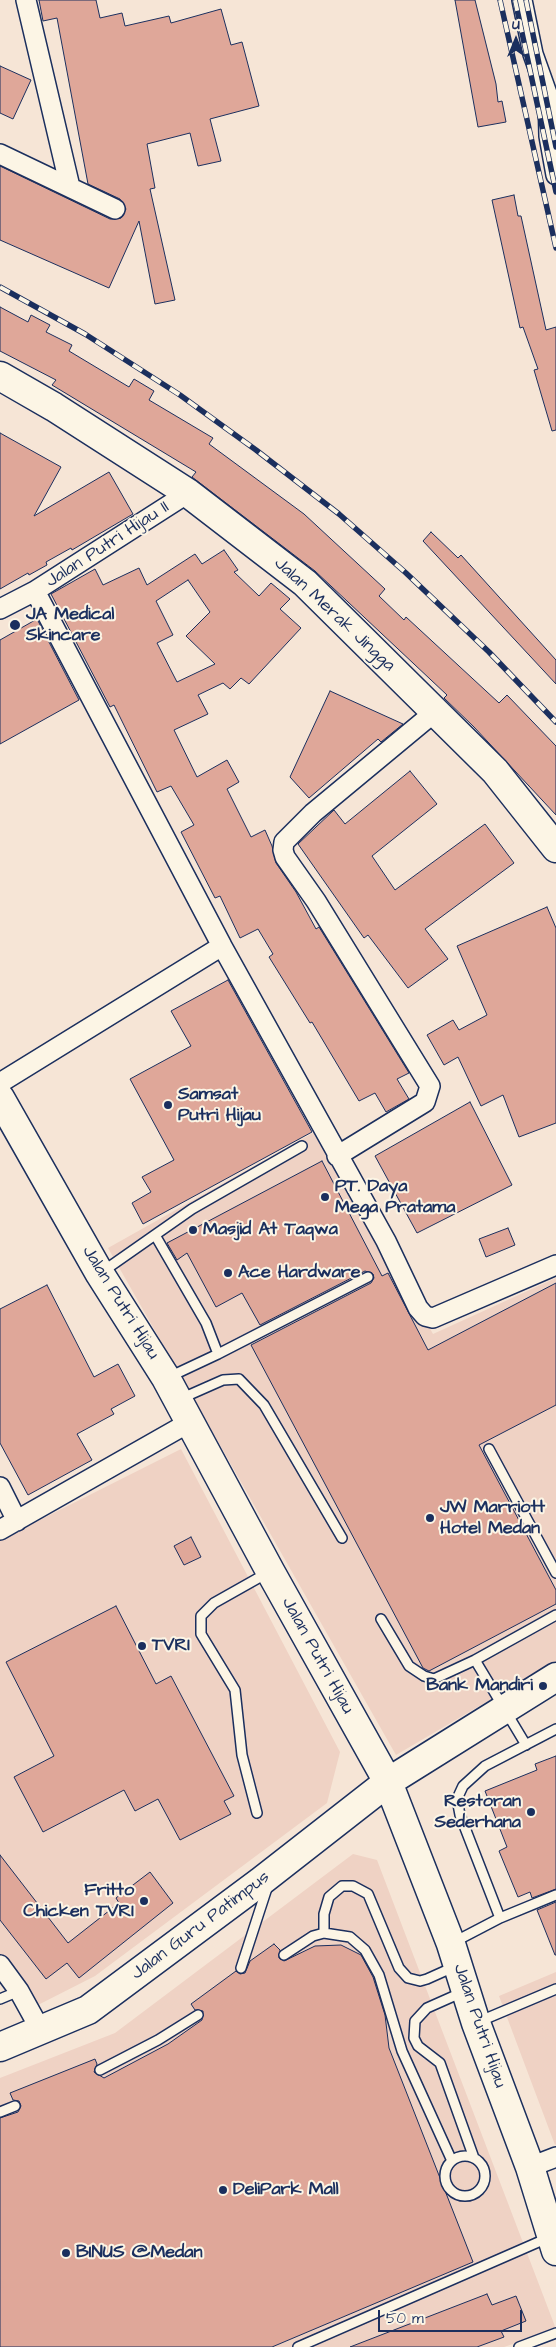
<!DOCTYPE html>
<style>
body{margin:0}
#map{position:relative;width:556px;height:2347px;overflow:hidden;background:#f6e5d6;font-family:"Architects Daughter",sans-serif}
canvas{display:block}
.north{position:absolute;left:491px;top:15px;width:50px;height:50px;-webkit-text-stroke:4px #fcf5e5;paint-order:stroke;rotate:0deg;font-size:14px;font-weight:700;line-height:20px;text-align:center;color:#1b2f5e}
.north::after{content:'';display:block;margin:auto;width:18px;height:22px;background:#1b2f5e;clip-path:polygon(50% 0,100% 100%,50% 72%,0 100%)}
.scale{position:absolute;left:378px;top:2310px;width:144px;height:22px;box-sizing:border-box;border:2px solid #1b2f5e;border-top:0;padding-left:6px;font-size:15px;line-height:18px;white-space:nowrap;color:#1b2f5e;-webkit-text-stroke:4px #fcf5e5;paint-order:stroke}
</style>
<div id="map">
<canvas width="556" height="2347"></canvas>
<div class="north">U</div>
<div class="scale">50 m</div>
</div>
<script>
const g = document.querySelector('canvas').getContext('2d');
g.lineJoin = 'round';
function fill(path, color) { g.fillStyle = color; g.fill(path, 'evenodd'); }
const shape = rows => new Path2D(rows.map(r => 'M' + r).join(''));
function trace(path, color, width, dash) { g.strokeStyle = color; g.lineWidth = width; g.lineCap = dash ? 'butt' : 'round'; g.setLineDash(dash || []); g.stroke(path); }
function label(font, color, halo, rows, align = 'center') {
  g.font = font + ' "Architects Daughter",sans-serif'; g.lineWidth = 4; g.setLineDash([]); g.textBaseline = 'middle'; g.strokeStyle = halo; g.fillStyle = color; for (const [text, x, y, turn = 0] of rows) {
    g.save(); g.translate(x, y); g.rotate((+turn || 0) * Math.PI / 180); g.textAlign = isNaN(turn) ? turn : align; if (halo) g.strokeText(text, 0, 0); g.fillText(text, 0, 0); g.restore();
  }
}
fill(shape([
 [320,1129,433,1334,556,1278,556,1661,396,1755,108,1248],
 [181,1449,340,1752,327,1803,95,1976,34,2007,0,1958,0,1540],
 [353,1854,377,1860,556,2329,504,2347,0,2347,0,2078,115,2033],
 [556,1972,556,2144,555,2145,499,1996]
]), '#efd2c4');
const building = shape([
 [39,0,96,0,100,18,122,13,125,26,169,16,171,23,221,9,231,45,242,42,259,106,210,119,221,161,198,166,190,133,147,144,155,188,150,189,175,300,155,304,139,221,109,288,0,240,0,166,110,219,121,218,126,209,120,199,88,184,57,18,43,21,39,0],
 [455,0,475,0,496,84,498,102,502,101,506,122,478,127,455,0],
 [0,66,31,80,13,119,0,113,0,66],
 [514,195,518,216,521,216,546,330,556,327,556,430,552,431,534,370,538,369,523,327,520,328,492,200,514,195],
 [0,307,28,322,31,315,50,325,46,332,72,345,69,351,129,387,134,379,154,391,149,400,213,438,209,444,304,514,385,589,379,596,404,620,406,617,499,703,507,695,556,746,556,815,474,727,444,698,447,695,315,571,192,477,196,472,52,385,56,380,0,351,0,307],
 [0,433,61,467,34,516,109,472,133,514,72,550,71,548,46,562,47,565,29,575,28,573,0,589,0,433],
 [431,532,458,558,461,555,556,660,556,684,423,541,431,532],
 [224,550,238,570,234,572,259,596,271,583,290,599,280,609,301,628,249,684,241,678,230,689,223,683,198,695,208,714,174,730,197,777,227,760,239,782,227,789,251,837,265,830,272,846,276,863,296,892,316,929,319,927,409,1073,397,1079,409,1099,386,1112,375,1093,359,1101,312,1022,310,1023,269,957,273,954,258,929,240,938,220,896,215,898,181,832,194,825,171,786,157,792,114,705,110,707,51,594,95,569,103,585,139,568,147,585,195,554,202,564,224,550],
 [188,580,210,612,186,636,215,664,177,682,157,643,173,635,156,601,188,580],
 [37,619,79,700,0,744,0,640,37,619],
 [330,691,403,724,381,742,378,739,309,798,290,777,330,691],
 [410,771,437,804,372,856,395,890,485,824,514,863,425,929,448,959,408,988,368,935,364,938,298,844,334,810,345,824,410,771],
 [547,907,556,928,556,1123,519,1137,503,1095,481,1106,458,1057,444,1065,427,1035,453,1020,459,1030,487,1015,457,946,547,907],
 [228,980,312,1132,143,1224,132,1203,151,1192,142,1177,174,1160,130,1079,191,1046,171,1011,228,980],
 [470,1102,512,1185,417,1233,375,1156,470,1102],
 [322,1161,382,1276,388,1273,428,1350,556,1283,556,1405,479,1445,556,1590,556,1604,429,1671,423,1668,251,1345,371,1283,374,1278,373,1274,365,1271,260,1325,242,1293,216,1307,187,1253,177,1260,167,1243,322,1161],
 [508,1228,515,1245,486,1257,479,1239,508,1228],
 [47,1285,94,1377,118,1364,135,1396,111,1409,114,1414,77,1434,92,1460,28,1495,0,1443,0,1309,47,1285],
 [191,1537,201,1557,184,1565,174,1546,191,1537],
 [116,1606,156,1684,171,1676,234,1796,224,1801,231,1814,180,1840,158,1799,135,1811,124,1790,43,1832,14,1777,54,1756,6,1662,116,1606],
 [556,1756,556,1889,532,1898,530,1892,518,1897,499,1851,507,1847,485,1791,537,1770,535,1764,556,1756],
 [0,1855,68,1943,119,1903,116,1898,150,1872,173,1903,79,1978,67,1963,46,1979,0,1920,0,1855],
 [556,1902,556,1955,555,1955,537,1910,556,1902],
 [274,1944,280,1950,279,1958,284,1961,315,1946,341,1945,361,1955,373,1977,385,2015,389,2048,473,2262,272,2347,0,2347,0,2118,18,2112,21,2106,19,2101,13,2100,10,2093,95,2059,97,2064,94,2072,104,2078,168,2044,202,2020,203,2011,195,2010,191,2004,236,1971,240,1974,245,1973,250,1961,274,1944],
 [487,2294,492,2305,516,2296,526,2321,501,2331,504,2337,477,2347,350,2347,487,2294]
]);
fill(building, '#dfa799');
trace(building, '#1b2f5e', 1);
const service = shape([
 [155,1235,206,1323,218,1354,169,1377],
 [102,1272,192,1209,302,1146],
 [218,1354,368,1277],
 [180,1399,223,1380,239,1379,264,1405,342,1538],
 [489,1449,556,1573],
 [381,1619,409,1666,424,1676,434,1679,475,1660,526,1745],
 [475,1660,556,1615],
 [257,1813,242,1755,235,1690,201,1634,201,1616,214,1603,269,1572],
 [500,1918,460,1815,457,1799,463,1786,485,1766,556,1729],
 [324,1933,324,1914,329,1897,342,1886,353,1886,368,1894,399,1968,408,1978,420,1981,427,1979,456,1966],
 [454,1942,500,1918,556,1895],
 [284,1955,313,1936,324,1933,350,1937,365,1950,379,1975,402,2051,452,2161],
 [241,1968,268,1885],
 [463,1992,427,2008,415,2021,414,2038,418,2046,440,2063,474,2158],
 [0,1999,19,1991],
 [478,2022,556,1989],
 [100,2070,158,2040,198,2015],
 [0,2112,15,2106],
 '445 2176a20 20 0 1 1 40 0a20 20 0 1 1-40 0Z',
 [298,2347,550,2237],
 [519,2347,556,2333]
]);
const minor = shape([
 [26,0,70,187],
 [522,0,533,54,548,96,549,136,556,175],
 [0,154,115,209],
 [35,591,222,946,386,1241,418,1308,425,1316,433,1318,556,1265],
 [0,609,35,591,188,493],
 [0,1083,222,946],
 [337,1156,425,1102,430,1086,316,901,285,857,283,850,284,842,313,813,436,711],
 [0,1487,17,1521],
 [0,1530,190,1422],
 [0,1965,19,1991,40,2029],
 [530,2167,556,2157]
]);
const primary = shape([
 [0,376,54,407,188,493,305,583,495,771,556,848],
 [0,1098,100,1274,166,1378,270,1571,388,1782,451,1944,476,2023,530,2167,556,2251],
 [0,2047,88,2010,260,1882,388,1782,556,1677]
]);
trace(service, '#1b2f5e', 12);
trace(minor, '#1b2f5e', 22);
trace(primary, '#1b2f5e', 31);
trace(service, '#fcf5e5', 9);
trace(minor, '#fcf5e5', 19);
trace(primary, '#fcf5e5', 28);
const rail = shape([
 [500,0,556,248],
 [515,0,556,192],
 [526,0,556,147],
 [0,287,85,334,180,395,256,450,339,514,406,573,489,652,556,722]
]);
trace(rail, '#1b2f5e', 5.5);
trace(rail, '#fcf5e5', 4, [11]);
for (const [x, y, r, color] of [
 [15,625,6,"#1b2f5e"],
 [168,1105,5,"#1b2f5e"],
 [325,1197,5,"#1b2f5e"],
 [193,1230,5,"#1b2f5e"],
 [228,1273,5,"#1b2f5e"],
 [430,1518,5,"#1b2f5e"],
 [142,1646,5,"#1b2f5e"],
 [543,1686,5,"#1b2f5e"],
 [531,1812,5,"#1b2f5e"],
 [144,1901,5,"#1b2f5e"],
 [223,2190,5,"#1b2f5e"],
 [66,2253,5,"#1b2f5e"]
]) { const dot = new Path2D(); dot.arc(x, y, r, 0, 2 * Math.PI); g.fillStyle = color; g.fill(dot); trace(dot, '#fcf5e5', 2); }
label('18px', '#1b2f5e', '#fcf5e5', [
 ["Jalan Putri Hijau II",108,545,-33],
 ["Jalan Merak Jingga",334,615,43],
 ["Jalan Putri Hijau",120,1303,58],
 ["Jalan Putri Hijau",317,1656,61],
 ["Jalan Guru Patimpus",201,1926,-37],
 ["Jalan Putri Hijau",479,2026,71]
]);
label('bold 18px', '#1b2f5e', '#fcf5e5', [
 ["JA Medical",26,615],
 ["Skincare",26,636],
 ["Samsat",178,1095],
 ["Putri Hijau",178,1116],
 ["PT. Daya",335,1187],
 ["Mega Pratama",335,1208],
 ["Masjid At Taqwa",203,1230],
 ["Ace Hardware",238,1273],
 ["JW Marriott",440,1508],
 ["Hotel Medan",440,1529],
 ["TVRI",152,1646],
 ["Bank Mandiri",533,1686,"right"],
 ["Restoran",521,1802,"right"],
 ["Sederhana",521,1823,"right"],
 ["Fritto",134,1891,"right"],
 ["Chicken TVRI",134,1912,"right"],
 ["DeliPark Mall",233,2190],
 ["BINUS @Medan",76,2253]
], 'left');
</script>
